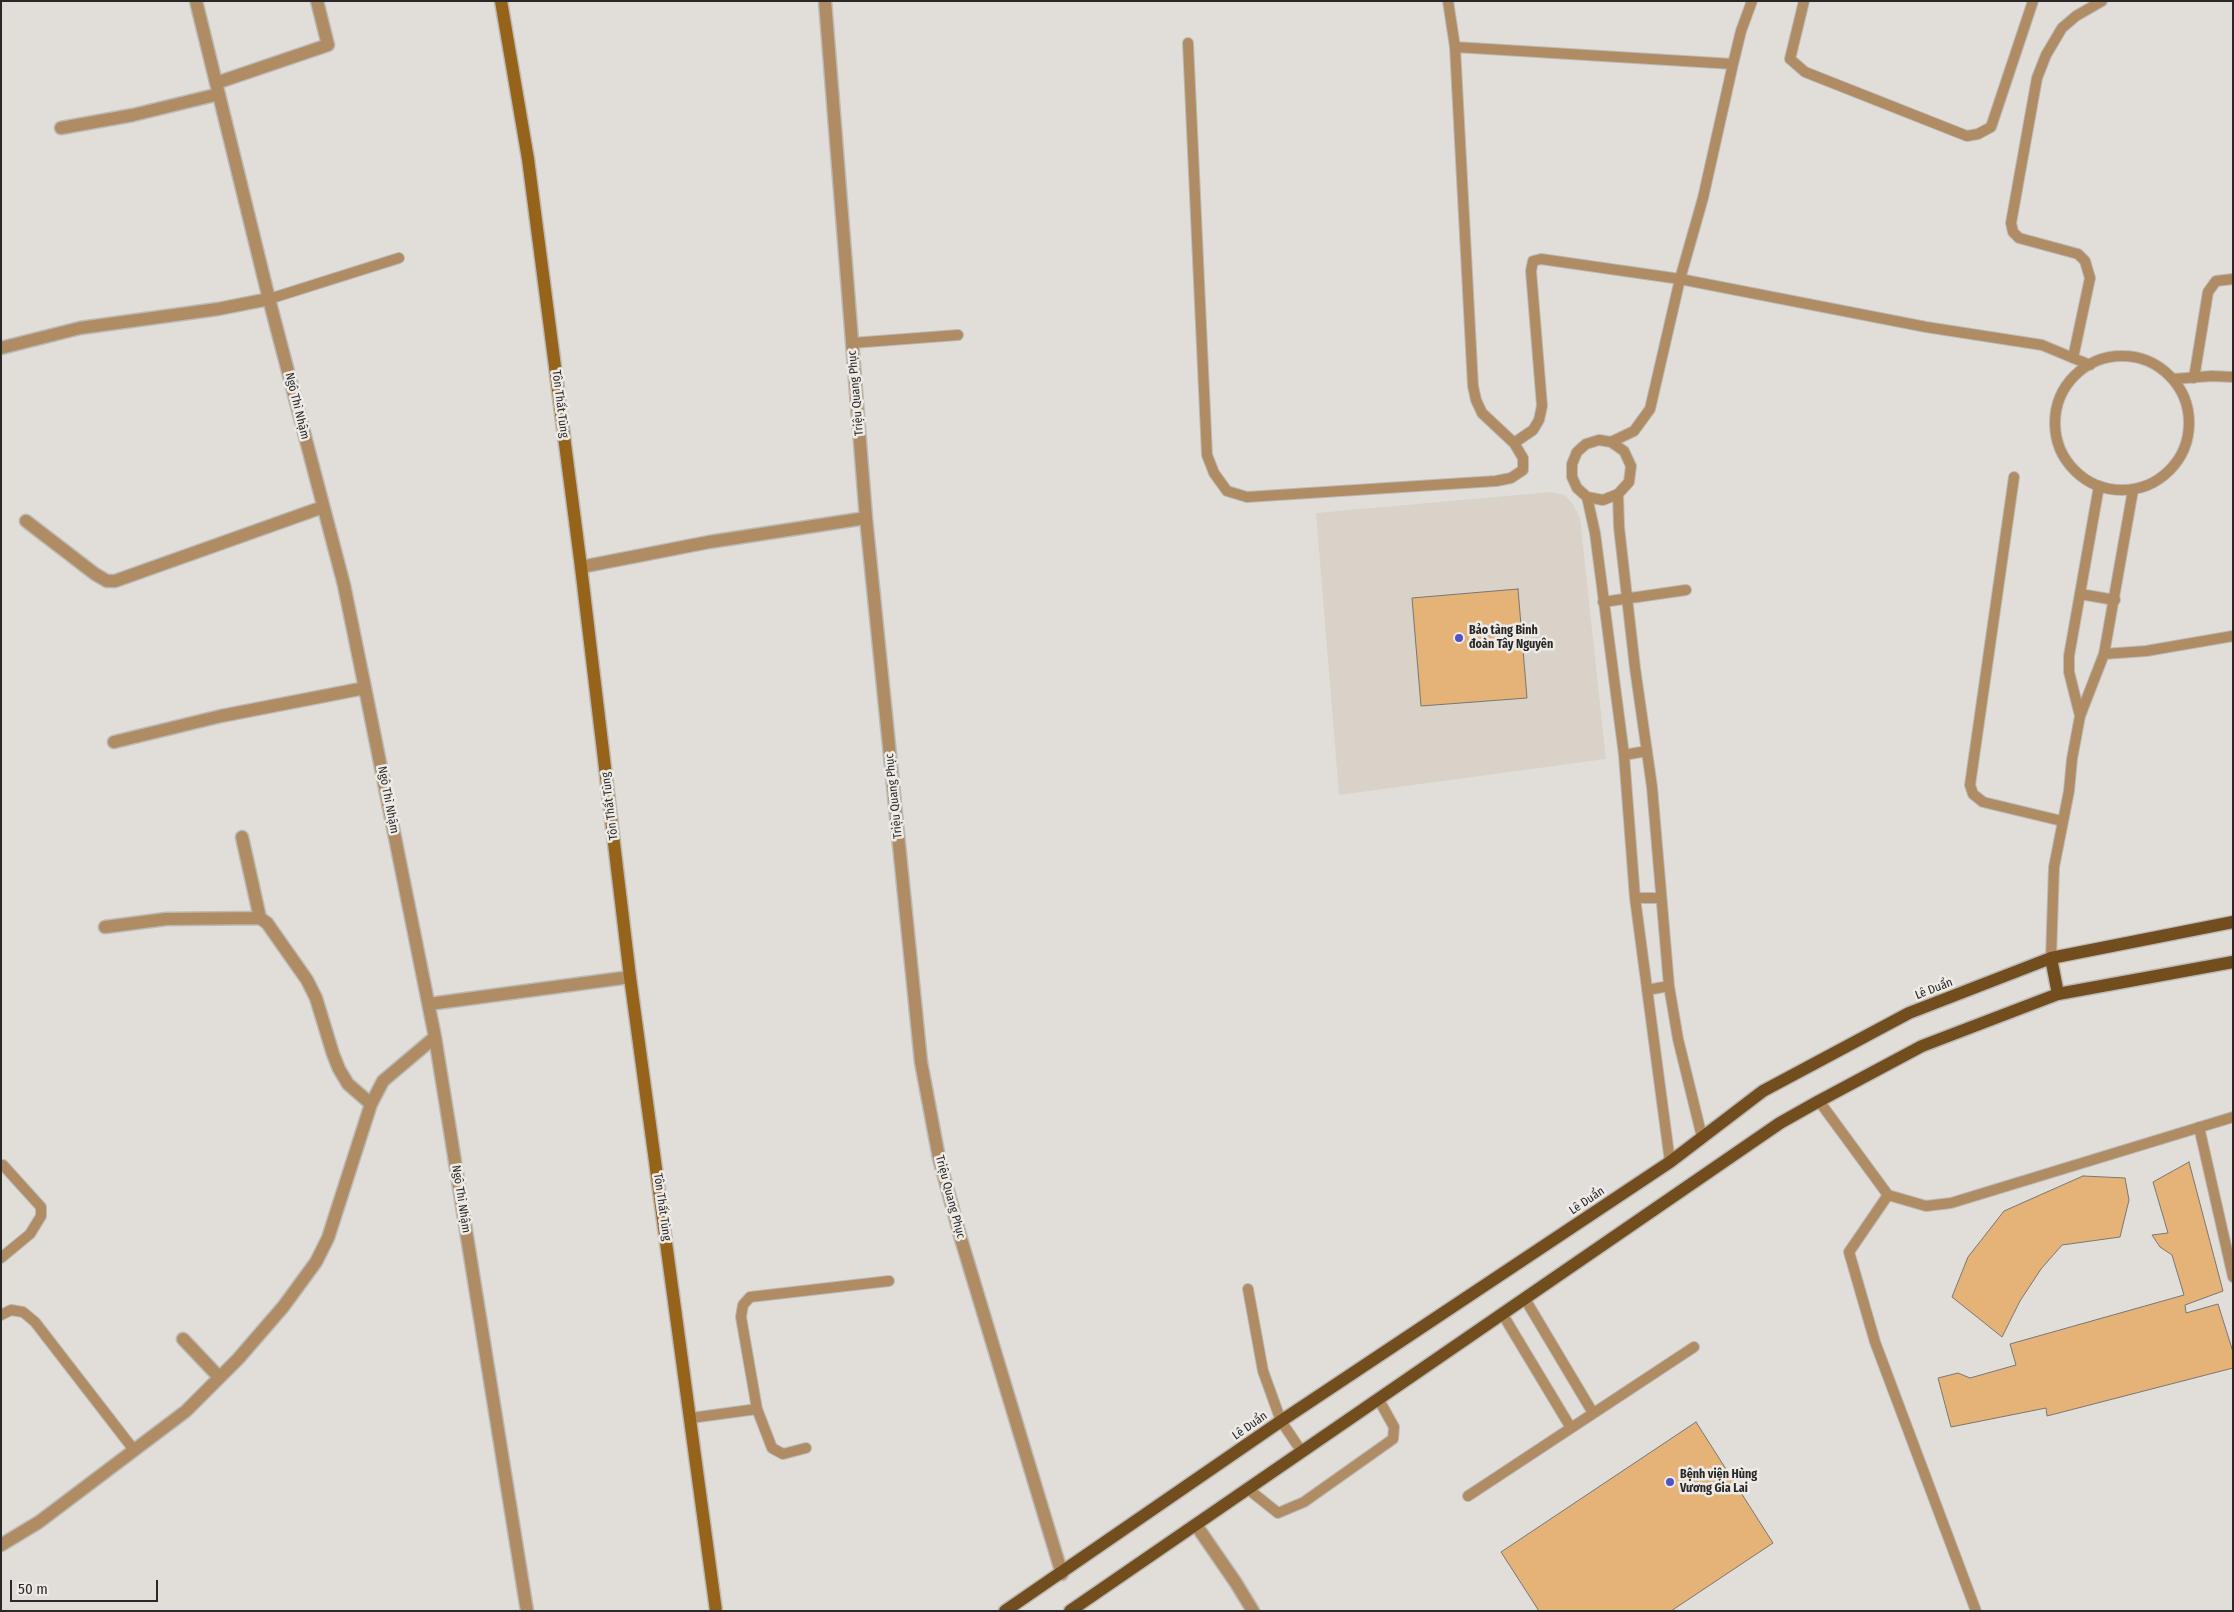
<!DOCTYPE html>
<meta charset="utf-8">
<style>
body{margin:0}
#map{position:relative;width:2234px;height:1612px;overflow:hidden;background:#e1deda;font-family:"Fira Sans Condensed",sans-serif}
canvas{display:block}
.frame{position:absolute;inset:0;border:2px solid #2a2827;pointer-events:none}
.scale{position:absolute;left:10px;top:1580px;width:148px;height:22px;box-sizing:border-box;border:2px solid #2a2827;border-top:0;padding-left:6px;font-size:15px;line-height:18px;white-space:nowrap;color:#2a2827;-webkit-text-stroke:4px #eeebe7;paint-order:stroke}
</style>
<div id="map">
<canvas width="2234" height="1612"></canvas>
<div class="frame"></div>
<div class="scale">50 m</div>
</div>
<script>
const g = document.querySelector('canvas').getContext('2d');
g.lineJoin = 'round';
function fill(path, color) { g.fillStyle = color; g.fill(path, 'evenodd'); }
const shape = rows => new Path2D(rows.map(r => 'M' + r).join(''));
function trace(path, color, width, dash) { g.strokeStyle = color; g.lineWidth = width; g.lineCap = dash ? 'butt' : 'round'; g.setLineDash(dash || []); g.stroke(path); }
function label(font, color, halo, rows, align = 'center') {
  g.font = font + ' "Fira Sans Condensed",sans-serif'; g.lineWidth = 5; g.setLineDash([]); g.textBaseline = 'middle'; g.strokeStyle = halo; g.fillStyle = color; for (const [text, x, y, turn = 0] of rows) {
    g.save(); g.translate(x, y); g.rotate((+turn || 0) * Math.PI / 180); g.textAlign = isNaN(turn) ? turn : align; if (halo) g.strokeText(text, 0, 0); g.fillText(text, 0, 0); g.restore();
  }
}
fill(shape([
 [1550,492,1565,495,1574,506,1580,518,1606,759,1339,795,1316,513]
]), '#d9d2c9');
const building = shape([
 [1518,589,1527,698,1421,706,1412,598,1518,589],
 [2189,1162,2223,1291,2185,1305,2186,1313,2218,1304,2233,1352,2233,1368,2047,1416,2046,1408,1951,1427,1938,1378,1958,1373,1970,1378,2016,1365,2010,1344,2184,1295,2172,1255,2160,1247,2152,1235,2168,1233,2153,1182,2189,1162],
 [2083,1176,2125,1178,2129,1200,2120,1237,2062,1245,2041,1269,2020,1301,2002,1337,1952,1297,1968,1257,2004,1211,2083,1176],
 [1696,1422,1773,1543,1671,1611,1539,1611,1501,1552,1696,1422]
]);
fill(building, '#e5b377');
trace(building, '#787673', 1);
const lane = shape([
 [1804,1,1790,59,1805,72,1967,136,1978,134,1991,127,2033,1],
 [1188,43,1207,455,1214,473,1227,491,1247,497,1496,481,1511,478,1523,470,1523,458,1514,443,1482,413,1476,400,1473,386,1455,47,1448,1],
 [1455,47,1733,64],
 [269,299,399,258],
 [852,343,958,335],
 '2055 423a67 67 0 1 1 134 0a67 67 0 1 1-134 0Z',
 [2073,358,2090,278,2085,261,2078,254,2019,238,2013,232,2011,223,2037,78,2046,55,2062,28,2076,16,2102,1],
 [2194,378,2208,292,2216,281,2233,279],
 [2173,379,2212,376,2233,377],
 [1611,442,1634,431,1650,409,1680,279,1703,198,1733,64,1741,31,1752,1],
 [1514,443,1533,430,1539,420,1542,406,1531,271,1533,261,1541,259,1680,279,1926,327,2042,345,2090,365],
 [2014,477,1970,785,1973,794,1983,802,2062,821],
 [1618,494,1619,527,1635,668,1652,787,1669,986,1678,1039,1702,1137],
 [1587,497,1603,500,1618,494,1629,482,1631,466,1624,451,1611,442,1599,440,1586,444,1577,452,1572,464,1572,477,1577,488,1587,497,1595,533,1624,755,1635,898,1670,1162],
 [2080,594,2115,600],
 [1603,602,1686,590],
 [2104,654,2146,651,2233,636],
 [2080,716,2069,672,2069,656,2099,486],
 [1624,755,1647,751],
 [1635,898,1661,898],
 [2051,958,2054,867,2069,791,2072,759,2080,716,2104,654,2133,490],
 [1647,990,1669,986],
 [1819,1101,1888,1195,1926,1206,1951,1203,2233,1117],
 [2199,1127,2233,1277],
 [1888,1195,1849,1252,1875,1342,1976,1611],
 [1,1258,30,1234,41,1216,41,1207,3,1165],
 [1248,1289,1263,1371,1281,1421,1302,1452],
 [1525,1299,1593,1413],
 [1,1315,11,1310,23,1312,35,1322,134,1450],
 [1503,1315,1571,1428],
 [757,1409,772,1448,783,1454,806,1448],
 [691,1418,757,1409,741,1317,743,1305,750,1297,889,1281],
 [1248,1489,1278,1513,1304,1502,1393,1439,1394,1427,1379,1400],
 [1468,1496,1694,1347]
]);
const street = shape([
 [196,1,269,299,344,585,365,688,435,1037,527,1611],
 [825,1,866,518,921,1062,939,1158,961,1239,1062,1574],
 [216,83,328,45,317,1],
 [61,128,133,115,219,94],
 [1,348,80,328,218,309,269,299],
 [26,521,95,574,107,581,115,581,323,507],
 [581,567,709,542,866,518],
 [114,742,221,716,365,688],
 [242,837,260,918],
 [105,927,166,919,260,918,267,923,307,980,316,998,333,1054,339,1069,348,1084,371,1104],
 [429,1004,630,977],
 [183,1339,219,1377],
 [1196,1525,1236,1583,1253,1611],
 [1,1545,39,1522,186,1411,238,1359,283,1307,316,1262,328,1238,371,1104,383,1081,435,1037]
]);
const secondary = shape([
 [501,1,528,159,581,567,630,977,716,1611]
]);
const primary = shape([
 [2051,958,2058,994],
 [1005,1611,1281,1421,1670,1162,1763,1091,1909,1013,2051,958,2233,922],
 [1070,1611,1780,1123,1819,1101,1922,1046,2058,994,2233,962]
]);
trace(lane, '#bcbab6', 12);
trace(street, '#bcbab6', 15);
trace(secondary, '#bcbab6', 15);
trace(primary, '#bcbab6', 15);
trace(lane, '#af8c64', 10);
trace(street, '#af8c64', 12);
trace(secondary, '#96631b', 12);
trace(primary, '#724e1e', 12);
for (const [x, y, r, color] of [
 [1459,638,5,"#5052c8"],
 [1670,1482,5,"#5052c8"]
]) { const dot = new Path2D(); dot.arc(x, y, r, 0, 2 * Math.PI); g.fillStyle = color; g.fill(dot); trace(dot, '#eeebe7', 2); }
label('12px', '#2a2827', '#eeebe7', [
 ["Triệu Quang Phục",856,393,-95],
 ["Tôn Thất Tùng",560,404,83],
 ["Ngô Thì Nhậm",297,406,76],
 ["Triệu Quang Phục",894,796,-96],
 ["Ngô Thì Nhậm",388,800,79],
 ["Tôn Thất Tùng",610,806,-97],
 ["Lê Duẩn",1934,989,-21],
 ["Triệu Quang Phục",950,1197,75],
 ["Ngô Thì Nhậm",461,1199,81],
 ["Lê Duẩn",1587,1201,-34],
 ["Tôn Thất Tùng",662,1207,82],
 ["Lê Duẩn",1250,1426,-35]
]);
label('bold 12px', '#2a2827', '#eeebe7', [
 ["Bảo tàng Binh",1469,631],
 ["đoàn Tây Nguyên",1469,645],
 ["Bệnh viện Hùng",1680,1475],
 ["Vương Gia Lai",1680,1489]
], 'left');
</script>
